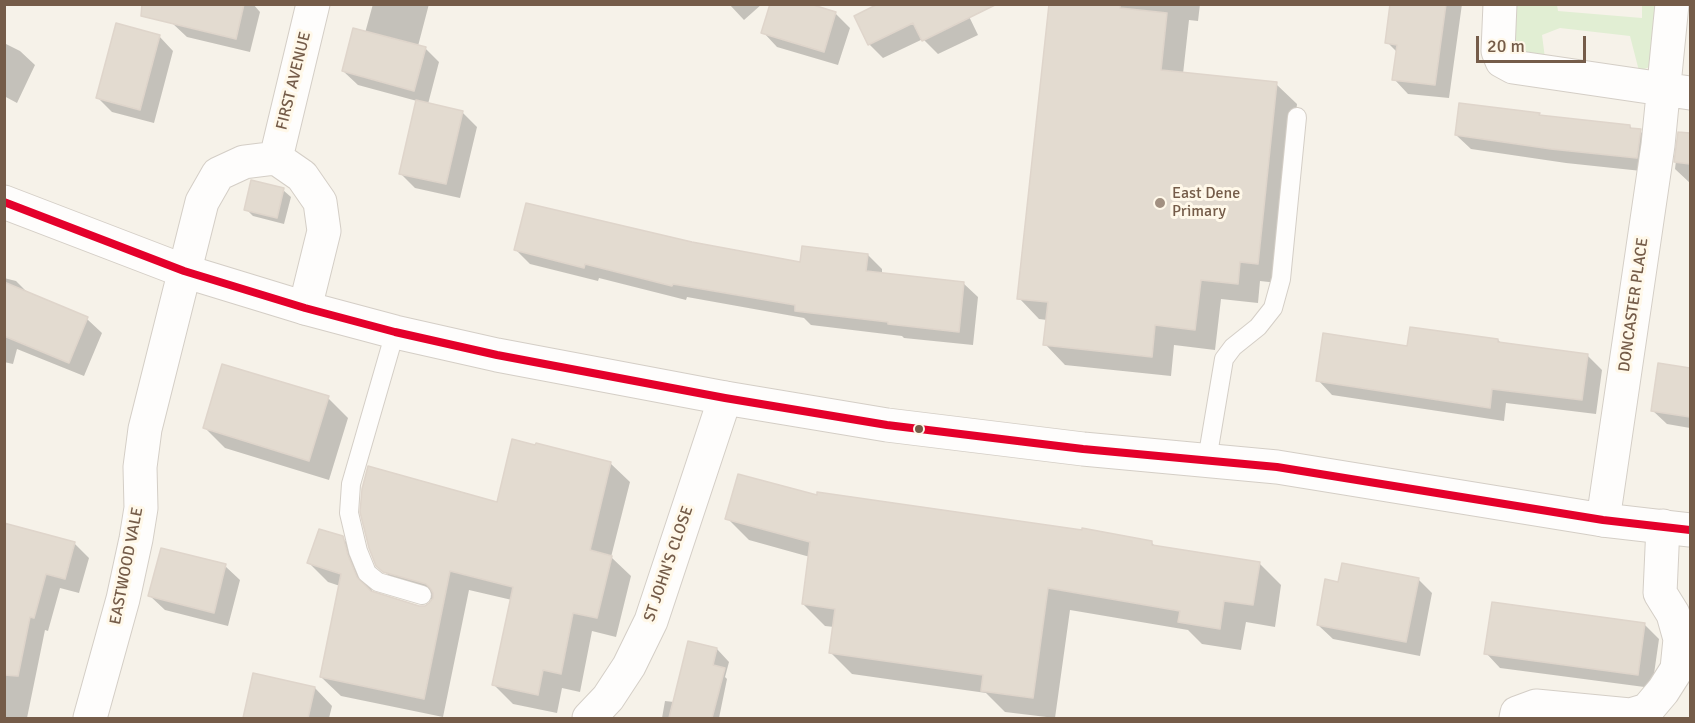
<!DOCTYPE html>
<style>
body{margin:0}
#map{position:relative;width:1695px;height:723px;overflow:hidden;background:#f6f2e9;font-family:Signika,sans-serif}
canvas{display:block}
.frame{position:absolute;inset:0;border:6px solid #755c49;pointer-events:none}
.scale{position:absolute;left:1476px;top:36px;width:110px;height:27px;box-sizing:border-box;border:3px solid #755c49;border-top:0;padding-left:8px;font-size:18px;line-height:21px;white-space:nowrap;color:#755c49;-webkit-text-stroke:4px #fff8e9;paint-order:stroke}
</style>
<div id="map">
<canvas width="1695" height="723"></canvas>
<div class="frame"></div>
<div class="scale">20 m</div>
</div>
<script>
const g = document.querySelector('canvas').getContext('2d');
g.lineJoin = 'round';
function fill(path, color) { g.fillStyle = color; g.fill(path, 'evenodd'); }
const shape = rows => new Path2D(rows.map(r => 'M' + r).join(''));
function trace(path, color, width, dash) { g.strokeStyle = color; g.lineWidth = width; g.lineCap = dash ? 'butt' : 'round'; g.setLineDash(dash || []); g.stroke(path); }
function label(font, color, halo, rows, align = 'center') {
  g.font = font + ' Signika,sans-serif'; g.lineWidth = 6; g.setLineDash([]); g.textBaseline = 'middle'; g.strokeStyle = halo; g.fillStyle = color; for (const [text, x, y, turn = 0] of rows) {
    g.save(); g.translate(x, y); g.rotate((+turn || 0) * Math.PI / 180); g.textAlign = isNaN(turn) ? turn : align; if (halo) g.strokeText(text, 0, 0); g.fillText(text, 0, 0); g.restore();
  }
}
fill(shape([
 [1512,5,1557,5,1558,11,1642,18,1642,5,1656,5,1652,66,1639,71,1630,36,1560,28,1542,35,1545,58,1525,55,1515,48,1509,36]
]), '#e1eed3');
fill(shape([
 [176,4,253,4,260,12,250,52,187,37,172,23],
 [373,4,429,4,418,46,425,48,439,62,428,104,462,112,477,127,460,198,415,188,400,173,417,101,358,85,343,71,365,33],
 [729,4,762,4,744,20],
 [804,4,836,14,850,28,838,65,777,47,763,32],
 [881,4,963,4,978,35,938,54,923,39,883,58,869,44],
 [1050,4,1200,4,1198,21,1189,20,1183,74,1276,84,1297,104,1278,283,1260,281,1258,303,1221,299,1215,350,1174,345,1171,376,1065,365,1045,344,1047,320,1039,319,1019,298],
 [1392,4,1462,4,1449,98,1408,94,1394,79,1398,53,1387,42],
 [159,36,173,51,154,123,112,112,98,98],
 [4,43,20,51,35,65,17,103,4,96],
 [1539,114,1541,117,1630,126,1633,130,1640,131,1654,145,1651,172,1566,163,1471,149,1456,135],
 [1679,134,1690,135,1690,183,1675,169],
 [283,190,291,197,284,224,253,216,246,209],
 [691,243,802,264,868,255,882,269,882,274,963,283,978,297,973,345,904,338,902,336,811,325,804,318,687,297,686,300,599,278,598,281,530,264,516,250],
 [4,278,16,281,29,294,87,319,102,333,84,376,17,349,13,364,4,362],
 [1498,340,1502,344,1587,355,1602,370,1596,414,1506,403,1504,421,1332,395,1318,380,1409,347],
 [1659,365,1690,370,1690,428,1667,424,1652,410],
 [328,398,348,418,329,480,225,448,204,427],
 [610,463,630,482,611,557,631,576,616,637,592,631,580,692,562,688,557,713,513,704,494,685,512,600,469,590,443,717,341,696,321,677,340,586,328,582,309,563,342,538,362,557,366,576,373,593,419,607,424,608,433,600,404,591,378,565,498,503],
 [818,497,1151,542,1156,547,1259,563,1281,585,1275,627,1246,622,1241,650,1202,644,1188,630,1070,610,1055,718,1005,712,986,693,852,674,830,652,834,627,825,626,803,604,810,557,749,540,727,518],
 [74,543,89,558,79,593,60,588,48,631,45,630,27,718,4,718,4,592],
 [225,566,240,580,228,626,165,610,150,596],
 [1418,579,1432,593,1420,656,1333,639,1318,625,1339,583],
 [1644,624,1659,639,1652,688,1500,668,1486,653],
 [717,649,729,662,725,677,727,679,719,718,662,718,665,701,674,702],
 [254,675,315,688,332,706,329,718,244,718]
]), '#0003');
const building = shape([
 [142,4,244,4,236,39,141,16,142,4],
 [770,4,810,4,836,12,824,52,761,33,770,4],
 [878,4,997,4,922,41,913,23,868,45,854,16,878,4],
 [1049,4,1120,4,1120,8,1167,13,1161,70,1277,82,1258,264,1240,262,1238,284,1201,280,1195,330,1155,325,1152,357,1043,345,1048,302,1017,299,1049,4],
 [1390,4,1446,4,1435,85,1392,80,1397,45,1385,43,1390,4],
 [116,23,160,35,140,110,96,98,116,23],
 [353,28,426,47,414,91,342,71,353,28],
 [416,100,463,111,446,184,399,174,416,100],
 [1459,103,1540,113,1539,115,1630,125,1630,128,1641,129,1637,158,1551,149,1455,135,1459,103],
 [1678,132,1690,133,1690,164,1674,162,1678,132],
 [251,180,284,188,277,218,244,210,251,180],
 [526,203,692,242,800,262,802,246,868,254,866,271,964,282,959,332,888,324,888,322,795,311,795,305,673,284,672,286,585,264,584,268,514,250,526,203],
 [4,282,88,317,69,363,4,336,4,282],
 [1410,327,1498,339,1498,342,1588,354,1582,400,1492,389,1490,408,1316,381,1323,333,1407,346,1410,327],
 [1658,363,1690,368,1690,417,1651,411,1658,363],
 [222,364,329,396,309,461,203,428,222,364],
 [512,439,535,445,536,443,611,462,590,550,612,556,597,618,573,613,561,674,543,670,538,695,492,685,513,587,450,571,424,699,320,677,341,574,307,563,319,529,343,536,348,555,357,577,371,591,419,606,425,606,429,603,433,598,433,593,430,588,426,584,383,572,376,566,369,548,360,512,362,489,368,466,497,502,512,439],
 [738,474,817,495,817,492,1082,530,1082,528,1152,541,1152,545,1260,562,1253,605,1224,601,1220,629,1178,622,1180,611,1048,588,1033,698,981,691,983,675,829,653,835,609,802,604,810,542,725,519,738,474],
 [4,523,75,542,65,579,46,574,34,618,30,617,18,676,4,675,4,523],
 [161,548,226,564,214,613,148,596,161,548],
 [1342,563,1419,578,1406,642,1317,625,1325,579,1338,582,1342,563],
 [1492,602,1645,623,1638,675,1484,654,1492,602],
 [688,641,717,648,713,665,725,668,712,718,669,718,688,641],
 [253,673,315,687,308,718,243,718,253,673]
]);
fill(building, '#e3dbd0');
trace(building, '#dfd5cb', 1.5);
const service = shape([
 [395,332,351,484,349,513,358,551,367,573,378,582,422,595],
 [1207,460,1224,359,1233,347,1258,327,1273,308,1281,279,1297,117]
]);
const minor = shape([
 [1500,4,1498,51,1502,61,1513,67,1690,93],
 [276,158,313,4],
 [1603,520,1658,145,1672,4],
 [90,718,123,599,136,539,141,508,140,467,145,429,202,202,218,174,244,162,276,158,302,176,320,202,324,231,305,308],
 [589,718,608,698,629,666,651,621,725,398],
 [1516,718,1517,713,1536,706,1630,715,1647,710,1663,691,1677,669,1680,639,1673,614,1660,593,1663,526]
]);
const tertiary = shape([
 [4,202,184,271,305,308,395,332,497,355,725,398,887,425,1083,449,1277,467,1603,520,1690,530]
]);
trace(service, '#d4cec6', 20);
trace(minor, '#d4cec6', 35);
trace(tertiary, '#d4cec6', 35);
trace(service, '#fefdfc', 18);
trace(minor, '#fefdfc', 33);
trace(tertiary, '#fefdfc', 33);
trace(shape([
 [4,202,184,271,305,308,395,332,497,355,725,398,887,425,1083,449,1277,467,1603,520,1690,530]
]), '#e4002b', 8);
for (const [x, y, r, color] of [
 [1160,203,6,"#a29081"],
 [919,429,5,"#755c49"]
]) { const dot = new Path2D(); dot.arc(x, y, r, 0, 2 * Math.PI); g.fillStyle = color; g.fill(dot); trace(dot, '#fff8e9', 2); }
label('16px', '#755c49', '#fff8e9', [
 ["FIRST AVENUE",294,81,-76],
 ["DONCASTER PLACE",1634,305,-82],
 ["ST JOHN'S CLOSE",669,564,-71],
 ["EASTWOOD VALE",127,566,-79]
]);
label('16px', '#755c49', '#fff8e9', [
 ["East Dene",1172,194],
 ["Primary",1172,212]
], 'left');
</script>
